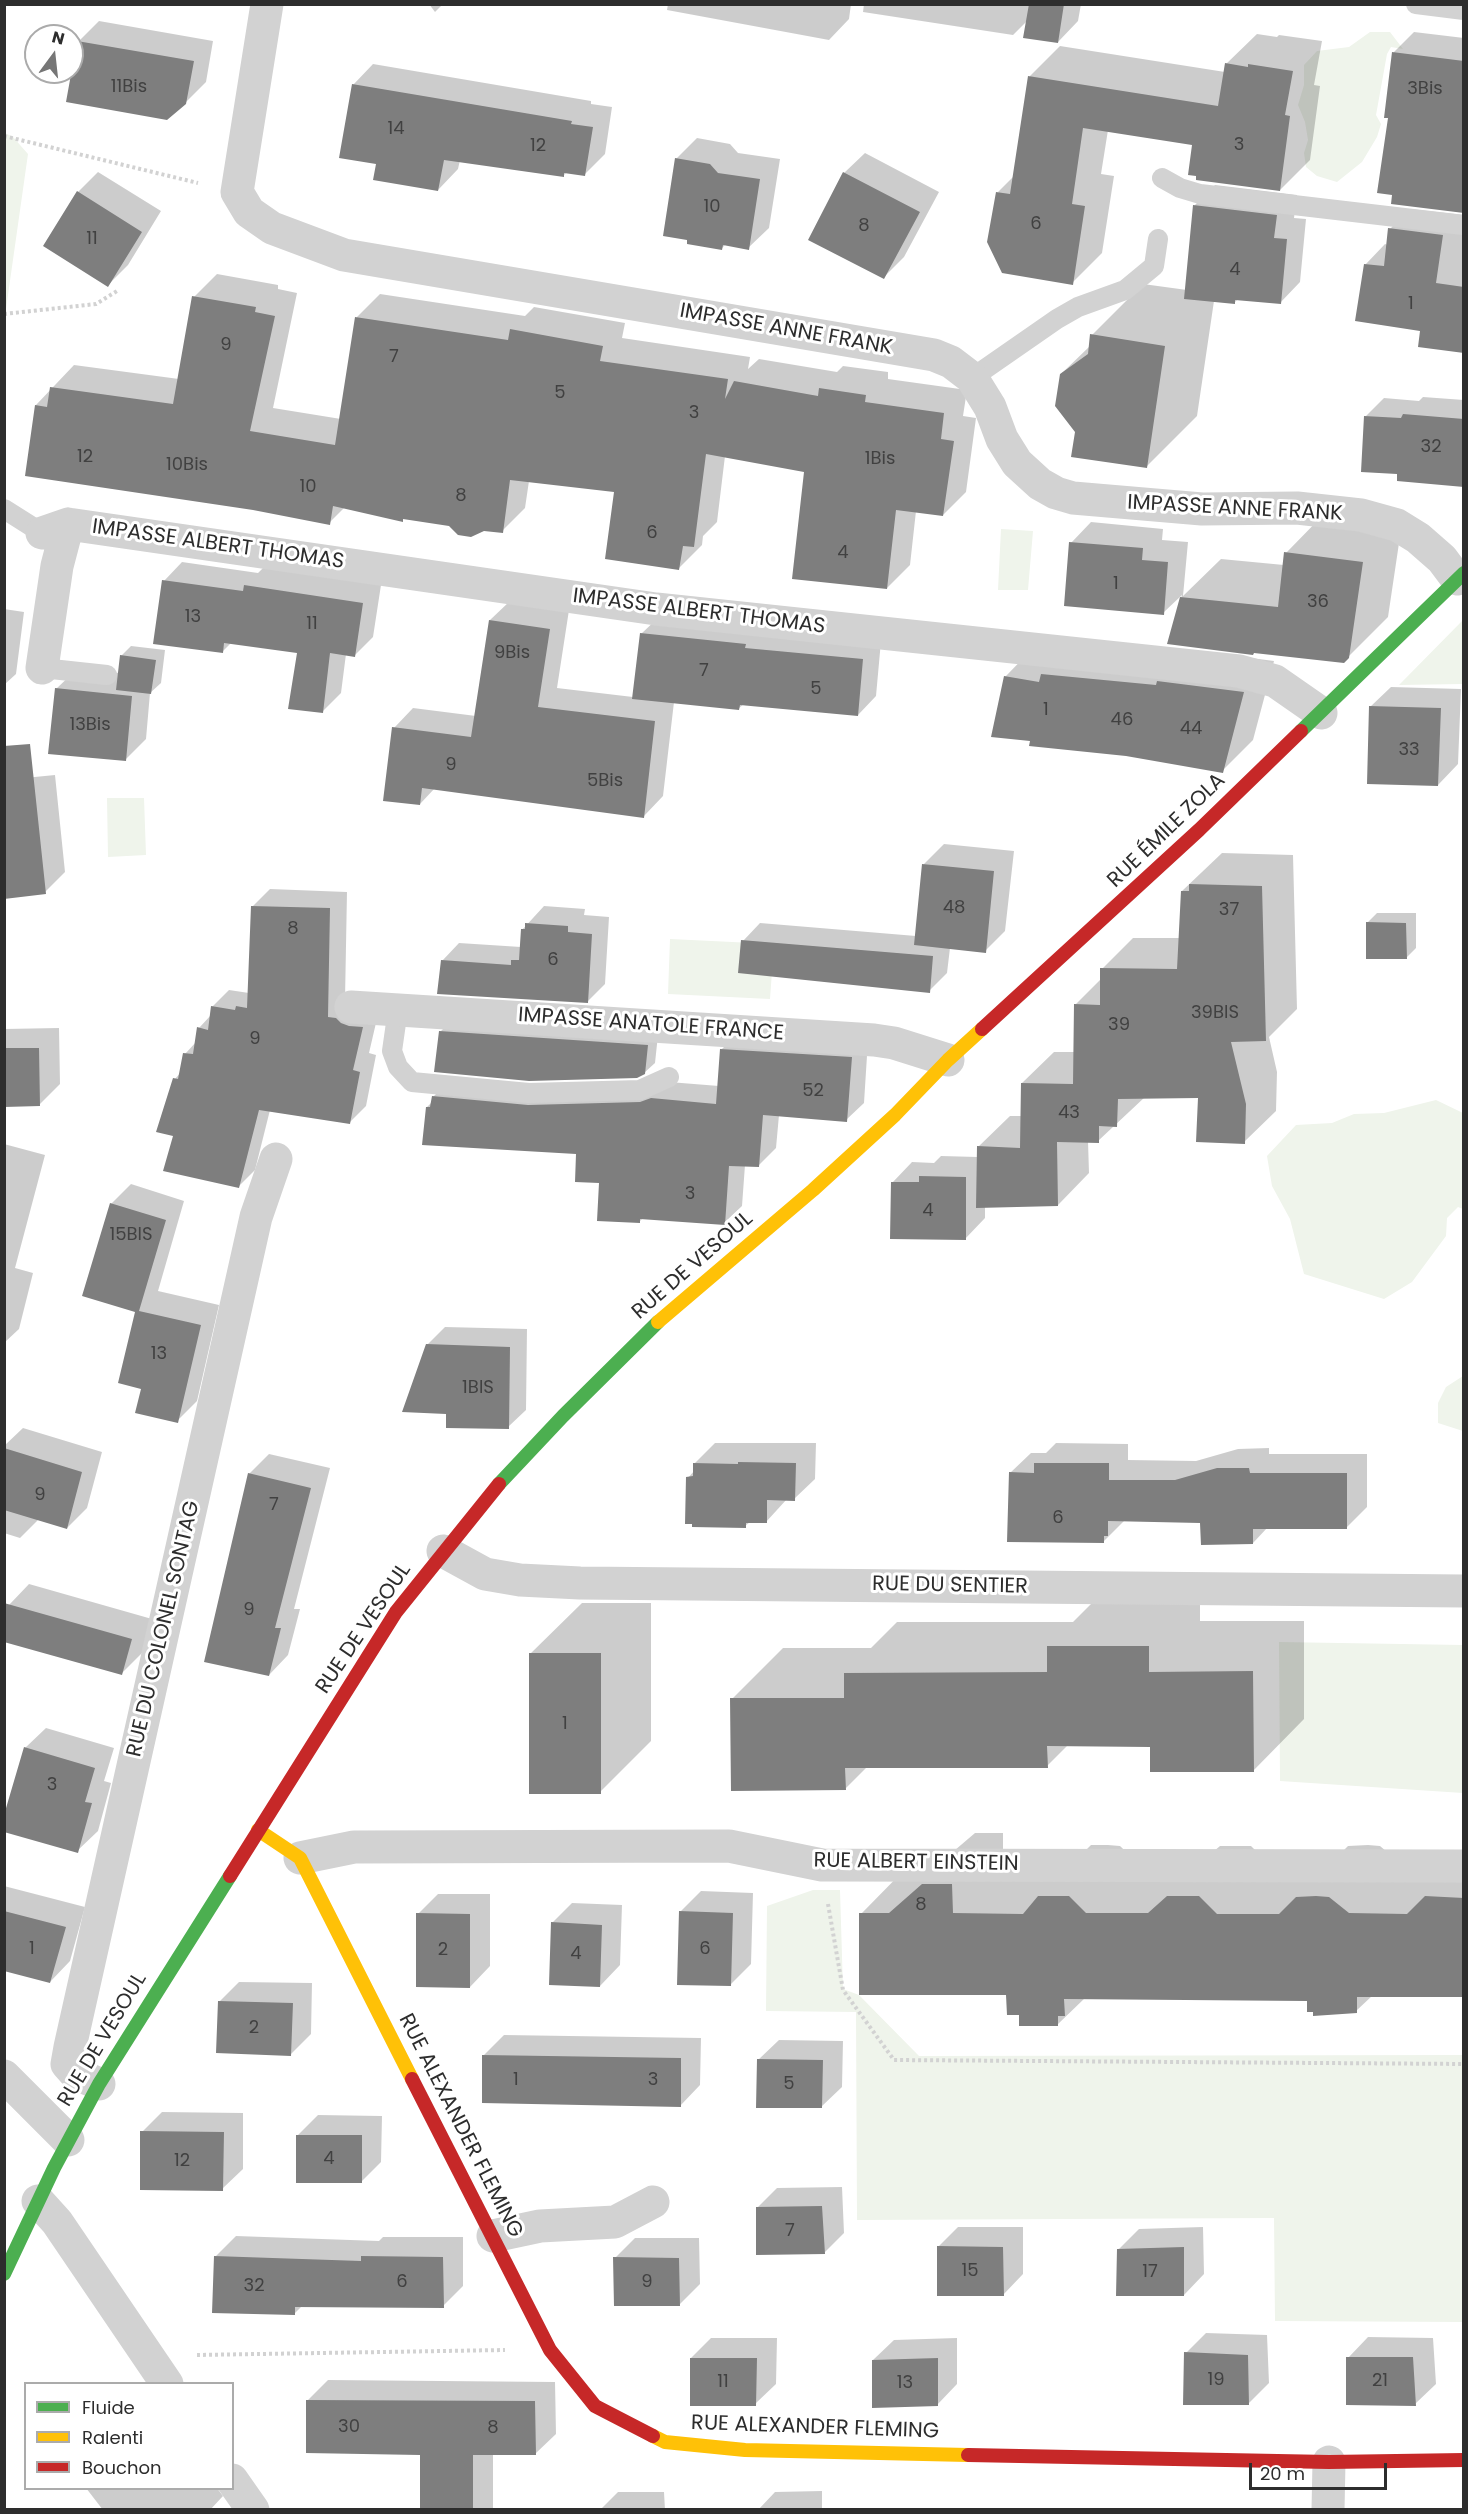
<!DOCTYPE html>
<meta charset="utf-8">
<style>
body{margin:0}
#map{position:relative;width:1468px;height:2514px;overflow:hidden;background:#fff;font-family:Poppins,sans-serif}
canvas{display:block}
.frame{position:absolute;inset:0;border:6px solid #2d2d2d;pointer-events:none}
.legend{position:absolute;left:24px;top:2382px;width:210px;height:108px;box-sizing:border-box;background:#fff;border:2px solid #ababab;margin:0;padding:8px 10px;list-style:none;font-size:18px;color:#2d2d2d}
.legend li{display:flex;align-items:center;gap:12px;height:30px}
.legend b{width:30px;border:2px solid #ababab}
.north{position:absolute;left:24px;top:24px;width:60px;height:60px;box-sizing:border-box;background:#fff;border:2px solid #ababab;border-radius:50%;rotate:15deg;font-size:16px;font-weight:700;line-height:24px;text-align:center;color:#2d2d2d}
.north::after{content:'';display:block;margin:auto;width:21px;height:27px;background:#767676;clip-path:polygon(50% 0,100% 100%,50% 72%,0 100%)}
.scale{position:absolute;left:1249px;top:2463px;width:138px;height:27px;box-sizing:border-box;border:3px solid #2d2d2d;border-top:0;padding-left:8px;font-size:18px;line-height:21px;white-space:nowrap;color:#2d2d2d;-webkit-text-stroke:4px #fff;paint-order:stroke}
</style>
<div id="map">
<canvas width="1468" height="2514"></canvas>
<div class="frame"></div>
<ul class="legend">
<li><b style="height:8px;background:#4caf50"></b>Fluide</li>
<li><b style="height:8px;background:#ffc107"></b>Ralenti</li>
<li><b style="height:8px;background:#c62828"></b>Bouchon</li>
</ul>
<div class="north">N</div>
<div class="scale">20 m</div>
</div>
<script>
const g = document.querySelector('canvas').getContext('2d');
g.lineJoin = 'round';
function fill(path, color) { g.fillStyle = color; g.fill(path, 'evenodd'); }
const shape = rows => new Path2D(rows.map(r => 'M' + r).join(''));
function trace(path, color, width, dash) { g.strokeStyle = color; g.lineWidth = width; g.lineCap = dash ? 'butt' : 'round'; g.setLineDash(dash || []); g.stroke(path); }
function label(font, color, halo, rows, align = 'center') {
  g.font = font + ' Poppins,sans-serif'; g.lineWidth = 6; g.setLineDash([]); g.textBaseline = 'middle'; g.strokeStyle = halo; g.fillStyle = color; for (const [text, x, y, turn = 0] of rows) {
    g.save(); g.translate(x, y); g.rotate((+turn || 0) * Math.PI / 180); g.textAlign = isNaN(turn) ? turn : align; if (halo) g.strokeText(text, 0, 0); g.fillText(text, 0, 0); g.restore();
  }
}
fill(shape([
 [1370,32,1390,32,1403,49,1391,47,1387,54,1376,115,1381,124,1377,137,1362,162,1337,182,1317,176,1306,167,1304,153,1308,140,1305,122,1298,105,1304,85,1304,65,1317,51,1349,47],
 [5,133,13,137,28,154,5,316],
 [1001,529,1033,531,1028,590,998,590],
 [1463,620,1463,684,1399,685],
 [107,798,144,798,146,855,108,857],
 [670,939,774,944,770,999,668,994],
 [1436,1100,1463,1113,1463,1209,1458,1207,1447,1218,1446,1236,1412,1282,1384,1299,1304,1274,1290,1219,1272,1186,1267,1156,1296,1125,1332,1123,1354,1114,1384,1113],
 [1463,1376,1463,1431,1438,1423,1438,1403,1446,1387],
 [1279,1642,1463,1645,1463,1793,1280,1781],
 [813,1890,840,1890,843,1989,859,1995,919,2056,1463,2055,1463,2322,1275,2321,1274,2218,857,2220,856,2012,766,2011,767,1906]
]), '#eff4eb');
fill(shape([
 [429,4,443,4,435,12],
 [668,4,851,4,849,19,829,40,667,10],
 [864,4,1081,4,1078,21,1058,42,1027,21,1013,35,863,12],
 [99,21,213,41,206,82,185,103,79,41],
 [1414,32,1464,38,1464,211,1390,117,1394,52],
 [1257,34,1277,37,1279,35,1322,41,1314,85,1320,86,1310,160,1280,190,1194,144,1108,130,1101,174,1114,176,1102,253,1072,283,998,192,1015,175,1030,76,1060,46,1225,72,1226,64],
 [373,64,591,101,591,104,612,107,605,154,585,174,567,172,563,176,460,160,458,169,438,190,378,162,353,85],
 [697,138,730,144,738,153,780,159,769,228,748,248,726,244,722,248,676,159],
 [865,153,939,192,904,257,884,277,844,173],
 [98,172,161,211,128,265,108,285,78,192],
 [1215,185,1297,195,1294,218,1306,219,1300,282,1280,303,1238,299,1235,302,1214,301,1197,416,1146,467,1076,432,1061,374,1090,346,1092,335,1143,284,1187,290,1195,205],
 [1410,209,1464,215,1464,352,1422,329,1365,265,1385,244,1388,245,1390,229],
 [217,274,278,285,278,289,297,293,273,408,341,419,357,317,380,294,525,316,534,307,625,323,622,338,750,357,748,369,759,359,837,372,843,366,888,372,888,379,967,390,963,416,976,418,966,492,943,515,916,511,910,565,887,588,806,470,725,456,717,522,703,536,702,545,679,568,616,491,529,481,525,508,502,531,405,518,402,520,345,507,329,523,254,509,26,475,36,405,74,365,179,379,194,297],
 [1423,397,1464,400,1464,485,1399,473,1366,416,1384,398,1419,401],
 [1325,513,1402,523,1388,617,1344,661,1169,643,1182,595,1163,613,1071,543,1091,522,1163,529,1162,540,1188,542,1183,596,1221,559,1284,565,1286,553],
 [182,562,258,573,264,567,381,585,373,637,355,655,346,654,341,693,323,711,298,652,232,642,222,652,164,581],
 [510,601,569,610,557,688,633,697,641,634,660,616,881,641,876,696,858,715,744,704,739,708,674,702,663,796,644,816,435,788,420,804,394,728,413,708,476,716,490,620],
 [4,609,24,612,16,674,4,685],
 [1036,645,1190,650,1274,661,1253,740,1222,771,1032,740,1005,677],
 [131,646,165,650,161,683,150,693,146,739,125,760,56,689,77,669,119,673,121,656],
 [1391,687,1461,689,1458,764,1438,785,1370,707],
 [55,775,65,872,45,892,4,780],
 [944,844,1014,851,1005,931,985,951,950,948,947,973,929,991,743,941,760,923,916,936,924,864],
 [1222,853,1293,855,1297,1009,1269,1037,1277,1072,1276,1111,1244,1142,1199,1096,1145,1097,1098,1141,1088,1141,1089,1173,1058,1205,985,1206,985,1218,965,1239,892,1183,912,1162,934,1163,941,1156,978,1157,978,1147,1010,1116,1022,1116,1022,1083,1054,1052,1075,1052,1075,1005,1102,978,1102,969,1133,938,1180,938,1182,891],
 [270,889,347,892,345,1000,379,1010,369,1053,376,1055,366,1106,349,1123,270,1110,255,1170,238,1187,175,1135,175,1079,181,1072,185,1054,196,1042,199,1028,211,1015,212,1007,229,990,249,993,253,906],
 [544,906,585,909,584,915,609,917,605,984,587,1002,442,961,459,943,521,947,522,930],
 [1377,913,1416,913,1416,948,1406,958,1367,923],
 [450,1022,658,1035,655,1063,644,1073,440,1032],
 [59,1028,60,1084,40,1104,4,1105,4,1029],
 [739,1032,868,1040,864,1103,846,1120,779,1115,776,1148,758,1166,745,1165,742,1206,724,1223,644,1217,639,1222,601,1182,578,1153,427,1107,432,1102,433,1097,451,1079,546,1088,669,1082,719,1086,721,1050],
 [4,1144,45,1155,15,1268,33,1273,19,1329,4,1343],
 [131,1184,184,1201,158,1291,219,1305,197,1401,177,1421,143,1388,137,1311,111,1204],
 [445,1327,527,1329,526,1410,508,1427,447,1412,427,1345],
 [23,1428,102,1452,87,1508,67,1528,39,1519,20,1538,4,1533,4,1446],
 [715,1443,816,1443,815,1479,794,1499,787,1499,766,1522,750,1522,745,1526,688,1478,694,1471,694,1464],
 [1056,1443,1128,1444,1128,1460,1196,1461,1238,1449,1269,1448,1269,1454,1367,1454,1367,1507,1347,1527,1268,1527,1253,1543,1202,1521,1124,1521,1104,1541,1010,1473,1031,1453,1046,1453],
 [269,1454,330,1468,294,1609,300,1609,288,1655,269,1675,249,1474],
 [29,1584,152,1619,142,1653,122,1673,9,1605],
 [1100,1595,1200,1596,1200,1621,1304,1621,1304,1719,1253,1771,1151,1745,1069,1744,1047,1766,868,1766,845,1789,732,1699,783,1648,871,1648,897,1622,1073,1622],
 [582,1603,651,1603,651,1741,600,1792,530,1654],
 [46,1728,114,1748,104,1781,111,1783,98,1831,77,1851,25,1748],
 [975,1833,1003,1833,1003,1863,1073,1863,1091,1845,1108,1845,1120,1846,1137,1862,1200,1863,1220,1846,1251,1846,1268,1863,1331,1863,1348,1846,1368,1845,1380,1846,1400,1863,1464,1859,1464,1996,1372,1996,1356,2011,1309,1999,1085,1998,1057,2025,1020,2014,1008,1994,861,1914,912,1862,941,1862],
 [4,1886,85,1907,70,1961,50,1982,4,1969],
 [701,1891,753,1893,751,1964,731,1984,681,1911],
 [438,1894,490,1894,490,1966,470,1987,418,1914],
 [572,1903,622,1905,620,1965,600,1986,552,1923],
 [239,1982,312,1983,311,2034,291,2054,219,2002],
 [504,2035,701,2038,700,2085,680,2106,484,2055],
 [779,2040,843,2041,842,2087,821,2107,758,2060],
 [162,2112,243,2113,243,2169,222,2189,142,2132],
 [318,2115,382,2116,381,2162,361,2182,297,2136],
 [842,2187,844,2233,824,2253,757,2208,777,2188],
 [958,2227,1023,2227,1023,2274,1003,2295,938,2247],
 [1203,2227,1204,2274,1184,2295,1119,2249,1139,2229],
 [236,2236,379,2241,383,2237,463,2237,463,2286,443,2306,303,2305,294,2314,216,2256],
 [635,2238,699,2238,700,2284,679,2305,615,2258],
 [1206,2333,1267,2335,1269,2383,1249,2403,1186,2353],
 [1368,2337,1433,2338,1436,2384,1415,2404,1348,2358],
 [711,2338,777,2338,776,2384,755,2404,691,2358],
 [957,2338,957,2384,937,2405,873,2360,894,2340],
 [328,2380,555,2382,556,2434,535,2454,493,2454,493,2510,422,2510,422,2453,308,2400],
 [86,2488,217,2488,223,2496,210,2510,103,2510],
 [822,2491,822,2510,758,2510,775,2492],
 [618,2492,664,2492,665,2510,600,2510]
]), '#0003');
fill(shape([
 [1029,4,1064,4,1058,43,1023,38],
 [77,41,194,61,186,104,167,120,66,102],
 [1392,52,1464,61,1464,213,1391,204,1392,195,1377,193,1388,118,1384,118],
 [1225,63,1248,67,1248,64,1293,71,1285,115,1290,116,1280,191,1196,180,1196,176,1188,175,1192,145,1083,128,1072,204,1085,206,1073,285,1002,273,987,242,996,192,1010,194,1028,76,1218,106],
 [352,84,572,121,571,124,593,127,585,176,564,173,564,177,444,160,438,191,373,180,376,164,339,158],
 [675,158,710,164,718,173,760,179,749,250,723,245,722,250,687,244,687,240,663,236],
 [843,172,920,212,884,279,808,240],
 [77,191,142,232,108,287,43,246],
 [1193,205,1277,215,1274,238,1287,239,1281,304,1235,300,1235,304,1184,299],
 [1388,228,1443,235,1436,283,1464,287,1464,353,1418,347,1420,331,1355,321,1364,264,1384,266],
 [192,296,256,307,255,312,275,316,250,431,335,445,355,317,508,340,510,329,603,346,600,361,728,379,725,399,734,381,818,396,819,388,866,395,865,402,944,413,941,439,954,441,943,516,896,510,887,589,792,579,804,472,706,454,694,547,683,546,679,570,605,559,614,492,510,480,503,533,484,531,471,537,458,535,449,526,403,519,403,522,333,506,330,525,253,510,25,476,35,405,47,407,50,387,173,404],
 [1090,334,1165,346,1147,468,1071,457,1075,432,1055,406,1060,374,1088,354],
 [1403,414,1464,419,1464,487,1397,481,1397,474,1361,472,1364,416,1401,418],
 [1069,542,1143,548,1142,560,1168,562,1164,615,1064,606],
 [1284,552,1363,562,1349,658,1344,663,1254,653,1253,655,1167,644,1180,597,1278,607],
 [162,580,243,591,244,585,363,603,355,657,330,653,323,713,288,709,297,653,224,643,223,653,153,644],
 [489,620,550,629,538,707,655,721,644,818,422,788,420,805,383,801,392,727,471,737],
 [640,633,746,644,745,648,863,659,858,716,740,705,739,710,632,699],
 [120,655,156,660,151,694,116,690],
 [1041,674,1156,685,1157,681,1244,692,1223,773,1126,756,1029,746,1030,741,991,737,1004,676,1039,682],
 [55,688,132,696,126,761,48,754],
 [1369,706,1441,708,1438,786,1367,784],
 [30,744,46,894,4,899,4,746],
 [922,864,994,871,986,953,914,945],
 [1189,884,1262,886,1266,1041,1231,1042,1246,1104,1245,1144,1196,1142,1198,1098,1118,1099,1117,1127,1099,1126,1099,1143,1057,1142,1058,1206,976,1208,977,1146,1020,1148,1021,1083,1073,1084,1074,1004,1100,1005,1100,968,1177,969,1181,891,1189,891],
 [251,906,330,908,328,1017,336,1018,341,1023,349,1026,363,1027,353,1070,360,1072,350,1124,259,1110,239,1188,163,1171,173,1136,156,1132,173,1078,178,1079,183,1053,193,1054,197,1027,208,1030,211,1006,235,1010,236,1006,247,1008],
 [1366,922,1406,923,1407,959,1366,959],
 [525,923,568,926,568,932,592,934,588,1003,437,994,441,960,511,965,511,960,519,960,521,929,525,929],
 [741,940,933,956,930,993,738,973],
 [439,1031,648,1045,645,1074,637,1078,529,1081,434,1072],
 [4,1048,39,1048,40,1106,4,1107],
 [720,1049,852,1057,847,1122,763,1115,759,1167,729,1166,725,1225,640,1219,640,1223,597,1221,599,1183,575,1182,576,1154,422,1145,426,1107,430,1107,432,1096,528,1105,640,1102,651,1098,716,1104],
 [919,1176,966,1177,966,1240,890,1239,891,1182,919,1182],
 [110,1203,166,1220,139,1311,201,1325,178,1423,135,1413,141,1389,118,1383,135,1312,82,1296],
 [426,1344,510,1347,509,1429,446,1428,446,1414,402,1412],
 [4,1448,82,1472,67,1529,4,1510],
 [738,1462,796,1463,795,1501,767,1500,767,1523,746,1523,746,1528,692,1527,692,1524,685,1524,686,1477,693,1476,693,1463,738,1464],
 [1034,1463,1109,1463,1109,1480,1175,1480,1217,1468,1249,1468,1250,1473,1347,1473,1347,1529,1253,1529,1253,1544,1201,1545,1200,1523,1108,1521,1108,1536,1104,1536,1104,1543,1007,1542,1009,1472,1034,1473],
 [248,1473,311,1488,275,1628,281,1628,269,1676,204,1662],
 [4,1603,132,1639,122,1675,4,1642],
 [1047,1646,1149,1646,1149,1672,1253,1671,1254,1772,1150,1772,1150,1747,1047,1746,1048,1768,845,1768,846,1790,731,1791,730,1698,844,1698,844,1673,1047,1672],
 [529,1653,601,1653,601,1794,529,1794],
 [24,1747,95,1768,85,1802,92,1803,78,1853,4,1832,4,1815],
 [922,1884,952,1884,953,1913,1023,1914,1038,1896,1069,1896,1086,1913,1148,1913,1167,1896,1199,1896,1217,1914,1279,1914,1296,1897,1316,1896,1329,1897,1349,1913,1407,1914,1425,1896,1464,1898,1464,1997,1357,1997,1357,2013,1313,2016,1313,2012,1307,2012,1307,2001,1064,1999,1065,2016,1058,2016,1058,2026,1019,2026,1019,2015,1007,2015,1006,1995,859,1995,859,1913,889,1913],
 [4,1911,66,1927,50,1983,4,1971],
 [679,1911,733,1913,731,1986,677,1985],
 [416,1913,470,1914,470,1988,416,1987],
 [551,1922,602,1925,600,1987,549,1985],
 [218,2001,293,2003,291,2056,216,2053],
 [482,2055,681,2058,681,2107,482,2103],
 [757,2059,823,2060,822,2108,756,2108],
 [140,2131,224,2132,223,2191,140,2190],
 [296,2135,362,2135,362,2183,296,2183],
 [822,2206,825,2254,756,2255,756,2207],
 [937,2246,1003,2247,1004,2296,937,2296],
 [1184,2247,1184,2296,1116,2296,1117,2249],
 [214,2256,361,2261,361,2256,443,2257,444,2308,295,2307,295,2315,212,2313],
 [613,2257,679,2258,680,2306,614,2306],
 [1184,2352,1248,2355,1249,2405,1183,2405],
 [1346,2357,1413,2357,1416,2406,1346,2405],
 [690,2358,757,2358,756,2406,690,2406],
 [938,2358,938,2406,872,2408,872,2360],
 [306,2400,535,2401,536,2455,473,2455,473,2510,420,2510,420,2455,306,2453]
]), '#7e7e7e');
trace(shape([
 [4,136,198,183],
 [4,314,96,304,117,291],
 [828,1904,843,1990,894,2060,1464,2064],
 [197,2355,505,2350]
]), '#d2d2d2', 4, [3, 3]);
trace(shape([
 [1416,4,1464,10],
 [1162,178,1180,188,1200,194,1464,225],
 [972,378,1057,319,1078,307,1125,290,1154,266,1158,239],
 [4,509,42,533],
 [42,668,107,675],
 [398,1009,392,1051,398,1067,412,1082,529,1093,640,1090,669,1077]
]), '#d2d2d2', 20);
trace(shape([
 [267,4,237,192,249,212,272,228,344,255,934,355,951,362,972,378,990,407,1002,439,1017,463,1040,484,1056,493,1073,498,1202,509,1297,508,1361,515,1397,525,1418,538,1442,559,1457,579],
 [42,533,68,524,656,609,1239,671,1275,681,1321,713],
 [42,668,57,566,68,524],
 [351,1007,874,1040,894,1043,948,1060],
 [443,1551,485,1574,520,1580,580,1583,1464,1591],
 [300,1858,354,1847,729,1846,822,1865,1464,1866],
 [4,2076,68,2140],
 [99,2084,75,2073,67,2064,70,2047,256,1217,276,1159],
 [38,2201,57,2222,167,2384],
 [493,2236,540,2226,615,2222,653,2202],
 [232,2480,253,2510],
 [1328,2510,1329,2462]
]), '#d2d2d2', 33);
trace(shape([
 [1301,731,1464,573],
 [499,1484,563,1416,658,1322],
 [4,2274,54,2168,99,2084,230,1876]
]), '#4caf50', 14);
trace(shape([
 [658,1322,813,1190,895,1115,948,1060,982,1029],
 [258,1830,300,1858,412,2079],
 [653,2436,665,2442,745,2450,968,2455]
]), '#ffc107', 14);
trace(shape([
 [982,1029,1199,830,1301,731],
 [230,1876,396,1612,499,1484],
 [412,2079,550,2350,595,2406,653,2436],
 [968,2455,1329,2462,1464,2460]
]), '#c62828', 14);
label('18px', '#414141', null, [
 ["11Bis",129,87],
 ["3Bis",1425,89],
 ["14",396,129],
 ["3",1239,145],
 ["12",538,146],
 ["10",712,207],
 ["6",1036,224],
 ["8",864,226],
 ["11",92,239],
 ["4",1235,270],
 ["1",1411,304],
 ["9",226,345],
 ["7",394,357],
 ["5",560,393],
 ["3",694,413],
 ["32",1431,447],
 ["12",85,457],
 ["1Bis",880,459],
 ["10Bis",187,465],
 ["10",308,487],
 ["8",461,496],
 ["6",652,533],
 ["4",843,553],
 ["1",1116,584],
 ["36",1318,602],
 ["13",193,617],
 ["11",312,624],
 ["9Bis",512,653],
 ["7",704,671],
 ["5",816,689],
 ["1",1046,710],
 ["46",1122,720],
 ["13Bis",90,725],
 ["44",1191,729],
 ["33",1409,750],
 ["9",451,765],
 ["5Bis",605,781],
 ["48",954,908],
 ["37",1229,910],
 ["8",293,929],
 ["6",553,960],
 ["39BIS",1215,1013],
 ["39",1119,1025],
 ["9",255,1039],
 ["52",813,1091],
 ["43",1069,1113],
 ["3",690,1194],
 ["4",928,1211],
 ["15BIS",131,1235],
 ["13",159,1354],
 ["1BIS",478,1388],
 ["9",40,1495],
 ["7",274,1505],
 ["6",1058,1518],
 ["9",249,1610],
 ["1",565,1724],
 ["3",52,1785],
 ["8",921,1905],
 ["1",32,1949],
 ["6",705,1949],
 ["2",443,1950],
 ["4",576,1954],
 ["2",254,2028],
 ["1",516,2080],
 ["3",653,2080],
 ["5",789,2084],
 ["4",329,2159],
 ["12",182,2161],
 ["7",790,2231],
 ["15",970,2271],
 ["17",1150,2272],
 ["6",402,2282],
 ["9",647,2282],
 ["32",254,2286],
 ["19",1216,2380],
 ["21",1380,2381],
 ["11",723,2382],
 ["13",905,2383],
 ["30",349,2427],
 ["8",493,2428]
]);
label('21px', '#2d2d2d', '#fff', [
 ["IMPASSE ANNE FRANK",786,330,10],
 ["IMPASSE ANNE FRANK",1235,509,3],
 ["IMPASSE ALBERT THOMAS",218,545,8],
 ["IMPASSE ALBERT THOMAS",699,612,7],
 ["RUE ÉMILE ZOLA",1167,831,-44],
 ["IMPASSE ANATOLE FRANCE",651,1025,4],
 ["RUE DE VESOUL",693,1266,-41],
 ["RUE DU SENTIER",950,1586,1],
 ["RUE DU COLONEL SONTAG",164,1629,-77],
 ["RUE DE VESOUL",364,1629,-56],
 ["RUE ALBERT EINSTEIN",916,1863,1],
 ["RUE DE VESOUL",103,2040,-59],
 ["RUE ALEXANDER FLEMING",460,2126,63],
 ["RUE ALEXANDER FLEMING",815,2428,2]
]);
</script>
